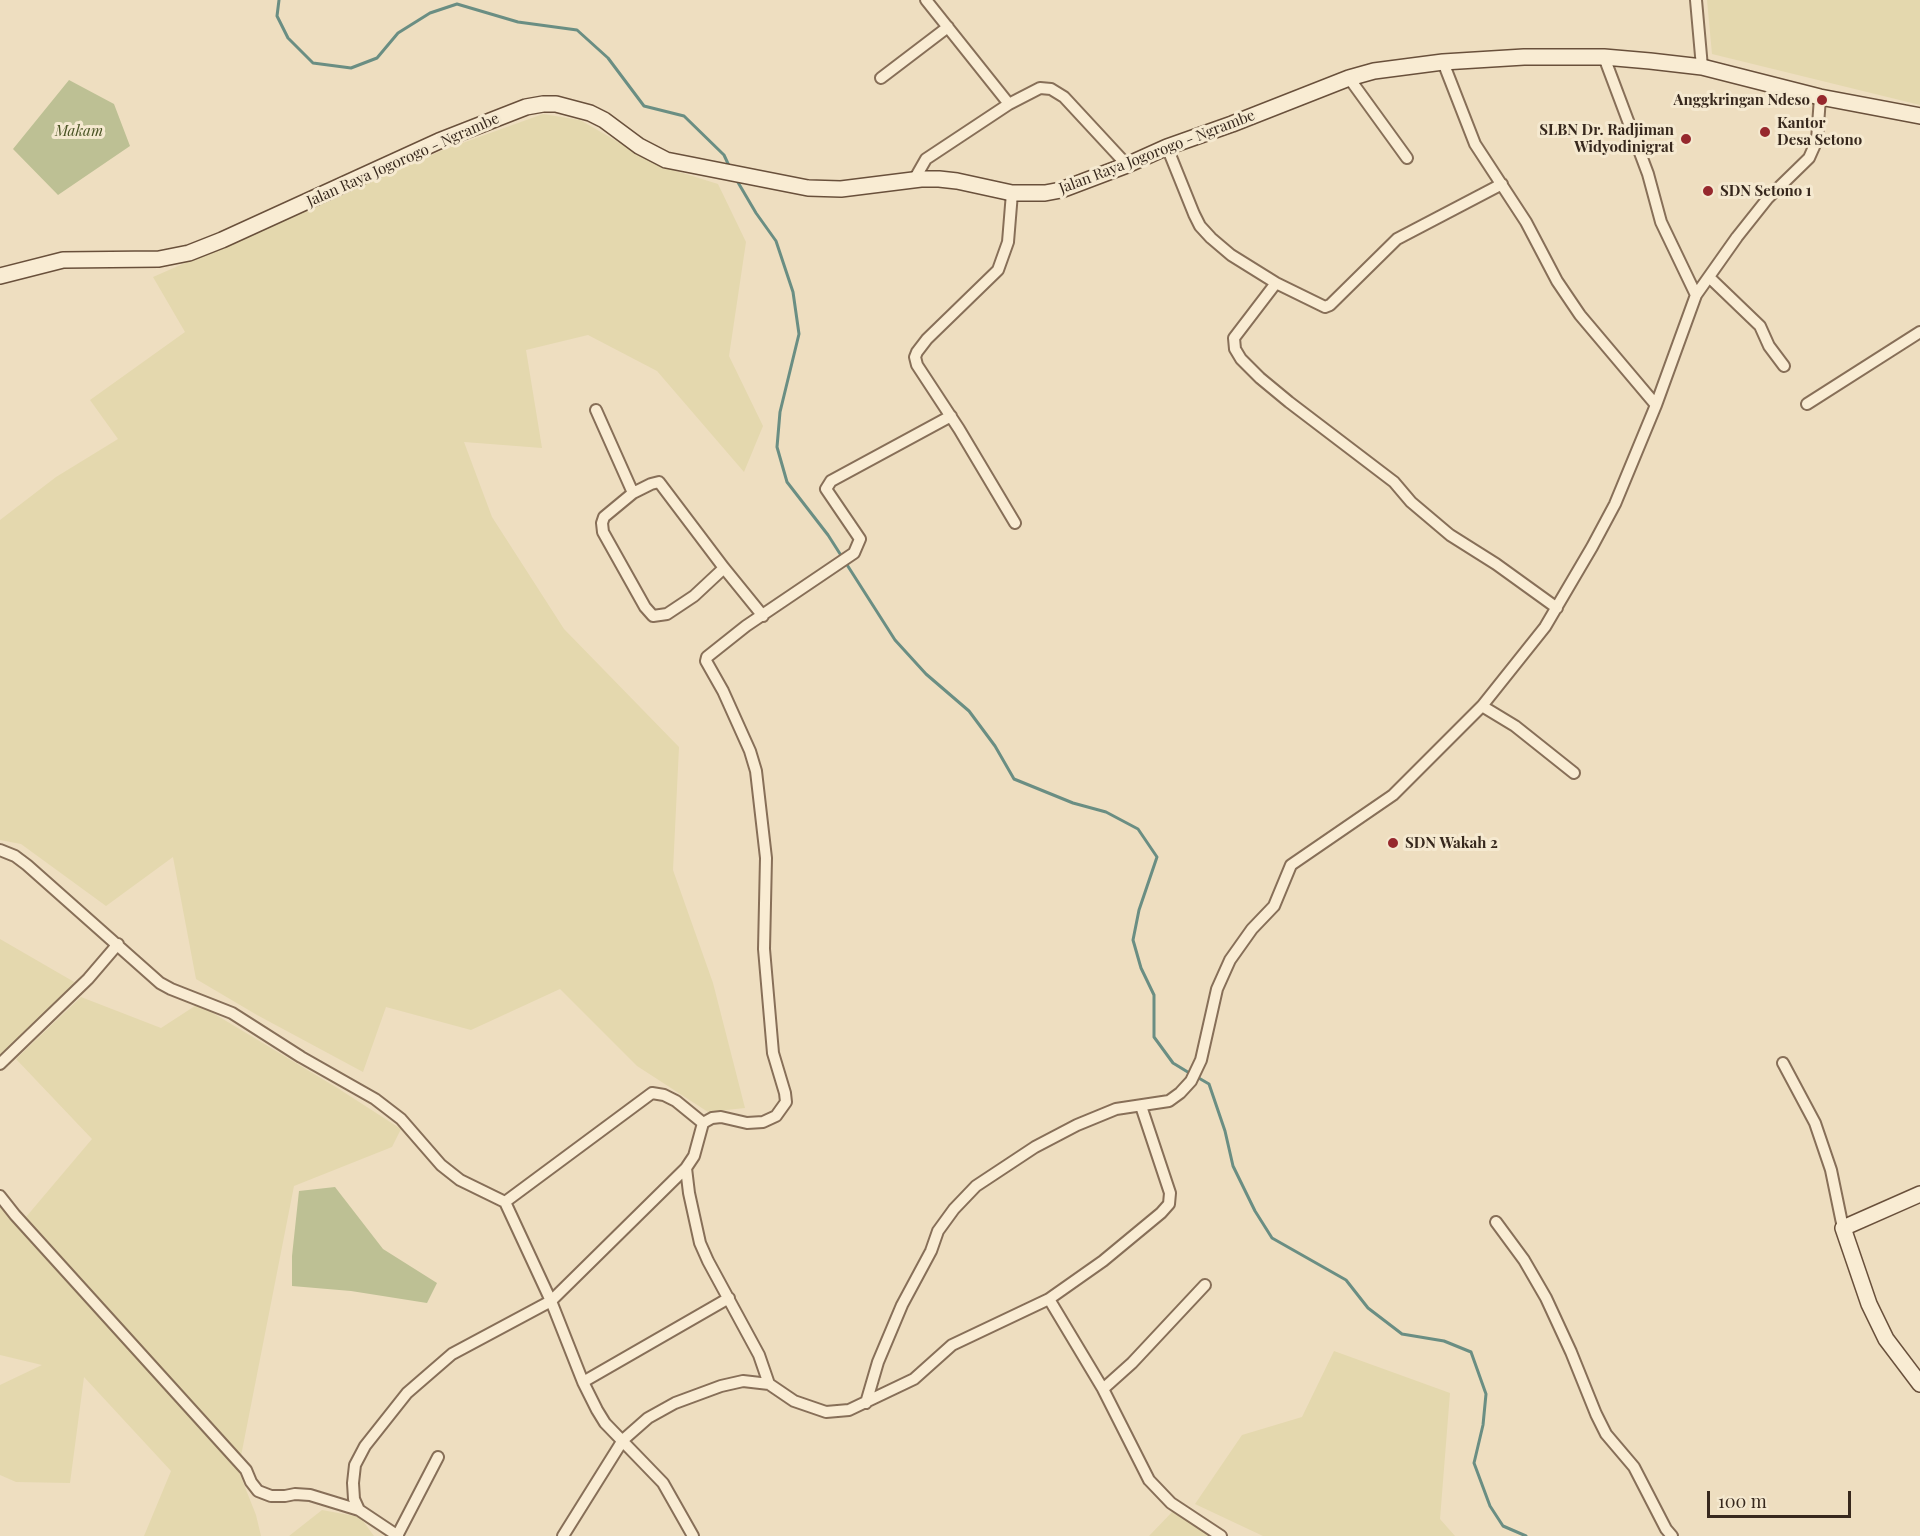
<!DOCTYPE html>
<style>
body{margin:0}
#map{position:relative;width:1920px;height:1536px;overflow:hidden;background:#eedec0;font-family:"Playfair Display",serif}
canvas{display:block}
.scale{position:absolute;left:1707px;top:1491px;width:144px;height:27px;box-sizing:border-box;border:3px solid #37281d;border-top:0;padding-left:8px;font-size:18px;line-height:21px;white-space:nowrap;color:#37281d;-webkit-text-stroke:4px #f5e9d0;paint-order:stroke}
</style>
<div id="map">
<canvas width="1920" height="1536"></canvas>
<div class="scale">100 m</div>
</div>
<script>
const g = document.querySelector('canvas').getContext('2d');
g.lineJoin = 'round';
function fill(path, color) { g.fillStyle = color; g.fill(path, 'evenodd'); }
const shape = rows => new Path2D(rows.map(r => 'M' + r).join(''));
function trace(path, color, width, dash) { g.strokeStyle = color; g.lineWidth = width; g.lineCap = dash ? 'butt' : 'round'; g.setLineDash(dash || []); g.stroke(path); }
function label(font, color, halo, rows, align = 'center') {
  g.font = font + ' "Playfair Display",serif'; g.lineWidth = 6; g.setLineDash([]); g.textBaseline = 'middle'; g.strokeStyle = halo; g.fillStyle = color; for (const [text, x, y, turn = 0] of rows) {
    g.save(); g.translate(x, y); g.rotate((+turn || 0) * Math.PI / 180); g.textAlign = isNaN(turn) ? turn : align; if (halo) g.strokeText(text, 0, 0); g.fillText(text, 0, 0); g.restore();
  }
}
fill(shape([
 [1707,0,1920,0,1920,105,1712,54],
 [543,114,580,120,660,166,718,184,746,242,729,356,763,426,744,472,657,371,588,335,526,350,542,448,464,442,492,517,564,629,679,747,673,870,713,983,745,1108,708,1112,637,1066,560,989,471,1030,386,1007,363,1072,257,1015,196,979,173,857,106,906,21,844,0,840,0,520,56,477,118,439,90,400,185,332,153,277,443,150],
 [0,939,76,983,0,1056],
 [81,997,161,1028,198,1004,339,1089,401,1129,392,1147,294,1186,241,1456,26,1217,92,1139,16,1059],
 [0,1207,156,1377,239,1472,256,1515,261,1536,144,1536,171,1471,84,1377,70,1483,16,1482,0,1475,0,1385,42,1365,0,1355],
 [1334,1351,1450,1393,1440,1519,1455,1536,1263,1536,1195,1504,1242,1435,1302,1417],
 [322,1510,360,1517,374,1536,289,1536],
 [1174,1510,1213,1536,1149,1536]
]), '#e4d8ae');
fill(shape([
 [69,80,114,104,130,146,58,195,13,149],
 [335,1187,383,1249,437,1283,427,1303,351,1291,292,1286,292,1256,299,1191]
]), '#bdc094');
trace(shape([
 [279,0,277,16,288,38,313,63,351,68,377,58,398,33,430,13,457,4,518,22,577,30,608,58,644,106,684,116,724,155,730,168],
 [736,179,756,213,776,241,793,292,799,334,780,412,777,447,787,482,828,535,895,640,926,674,969,711,995,746,1014,779,1073,803,1106,812,1138,829,1157,857,1139,910,1133,940,1141,968,1154,995,1154,1037,1173,1063,1191,1074],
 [1197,1077,1209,1084,1225,1131,1233,1166,1255,1211,1272,1238,1346,1280,1368,1308,1402,1334,1444,1341,1471,1352,1486,1394,1483,1425,1474,1463,1490,1506,1503,1526,1526,1536]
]), '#6a8e83', 3);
const street = shape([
 [926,0,1009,104],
 [1696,0,1702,67],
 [1604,57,1648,174,1661,222,1696,295],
 [1443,62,1475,144,1526,222,1557,281,1580,315,1656,405],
 [881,78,948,27],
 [1349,78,1407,158],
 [1167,147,1194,214,1200,226,1211,238,1231,255,1276,283,1325,307,1330,305,1397,239,1502,184],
 [914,180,926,159,1009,104,1040,88,1051,89,1064,97,1127,165],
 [1012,193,1008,242,998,270,927,339,917,352,915,357,917,365,959,429,1015,523],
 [1709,277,1760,326,1769,346,1784,366],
 [1276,283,1234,338,1235,349,1241,359,1260,378,1289,402,1394,482,1411,502,1450,535,1496,564,1557,608],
 [1807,404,1920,332],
 [596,410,633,493],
 [724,568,694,596,667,614,653,616,645,607,603,532,602,523,604,517,633,493,651,484,659,482,724,568,763,616],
 [1482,706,1515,726,1574,773],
 [0,850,15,856,27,865,160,983,171,989,232,1013,301,1057,375,1099,401,1119,441,1165,460,1180,505,1202,551,1301,583,1382,597,1410,605,1423,663,1483,693,1536],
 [1783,1063,1815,1123,1831,1170,1843,1228],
 [0,1064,88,979,118,944],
 [686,1168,689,1193,700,1243,708,1261,759,1355,769,1384],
 [0,1196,15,1215,246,1470,251,1482,258,1491,271,1496,285,1496,295,1494,310,1495,359,1510],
 [505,1202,652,1093,664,1095,676,1101,703,1123],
 [1496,1222,1524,1260,1546,1298,1571,1352,1596,1414,1606,1434,1634,1467,1666,1529,1672,1536],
 [1049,1299,1103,1389,1149,1480,1171,1503,1221,1536],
 [583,1382,729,1298],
 [1103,1389,1132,1363,1205,1285],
 [866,1403,878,1362,902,1305,931,1251,938,1231,954,1209,976,1186,1035,1147,1077,1125,1116,1109,1169,1101,1180,1093,1191,1081,1201,1060,1217,989,1230,960,1252,929,1274,906,1291,865,1393,795,1482,706,1545,627,1592,547,1615,504,1656,405,1696,295,1737,237,1768,198,1809,158,1817,140,1820,97],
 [397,1536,438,1457],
 [398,1536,359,1510,354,1499,353,1483,355,1465,365,1446,407,1393,452,1354,551,1301,686,1168,694,1156,703,1123,712,1118,721,1117,747,1123,763,1122,776,1116,786,1102,785,1093,773,1053,764,949,766,858,756,771,750,751,723,691,706,661,707,657,746,626,854,553,860,539,826,489,831,481,951,416],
 [563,1536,623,1440,648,1418,675,1403,721,1386,743,1381,769,1384,794,1401,826,1412,849,1410,914,1379,952,1345,1049,1299,1103,1261,1161,1213,1169,1204,1170,1193,1141,1106]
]);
const secondary = shape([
 [0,276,63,260,159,259,189,253,222,240,439,141,526,107,543,104,556,104,590,113,604,120,639,146,666,160,808,188,841,189,921,179,939,179,957,181,1012,193,1045,193,1061,190,1127,165,1167,147,1232,124,1349,78,1374,71,1443,62,1524,57,1604,57,1650,61,1702,67,1820,97,1920,116],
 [1920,1194,1843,1228,1869,1304,1886,1339,1920,1384]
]);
trace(street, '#876f58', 14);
trace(secondary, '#69503b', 18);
trace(street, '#f9ecd3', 10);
trace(secondary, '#f9ecd3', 15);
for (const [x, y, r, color] of [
 [1822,100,6,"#96282d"],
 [1765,132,6,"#96282d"],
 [1686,139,6,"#96282d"],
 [1708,191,6,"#96282d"],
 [1393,843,6,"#96282d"]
]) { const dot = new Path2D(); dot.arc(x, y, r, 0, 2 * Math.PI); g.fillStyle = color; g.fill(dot); trace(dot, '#f5e9d0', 2); }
label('bold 15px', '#37281d', '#f5e9d0', [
 ["Anggkringan Ndeso",1810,100,"right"],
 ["Kantor",1777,123],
 ["Desa Setono",1777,140],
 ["SLBN Dr. Radjiman",1674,130,"right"],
 ["Widyodinigrat",1674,147,"right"],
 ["SDN Setono 1",1720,191],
 ["SDN Wakah 2",1405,843]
], 'left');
label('italic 15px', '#495323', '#f5e9d0', [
 ["Makam",79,131]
]);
label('15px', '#37281d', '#f5e9d0', [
 ["Jalan Raya Jogorogo - Ngrambe",1157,152,-21],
 ["Jalan Raya Jogorogo - Ngrambe",403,160,-24]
]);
</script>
